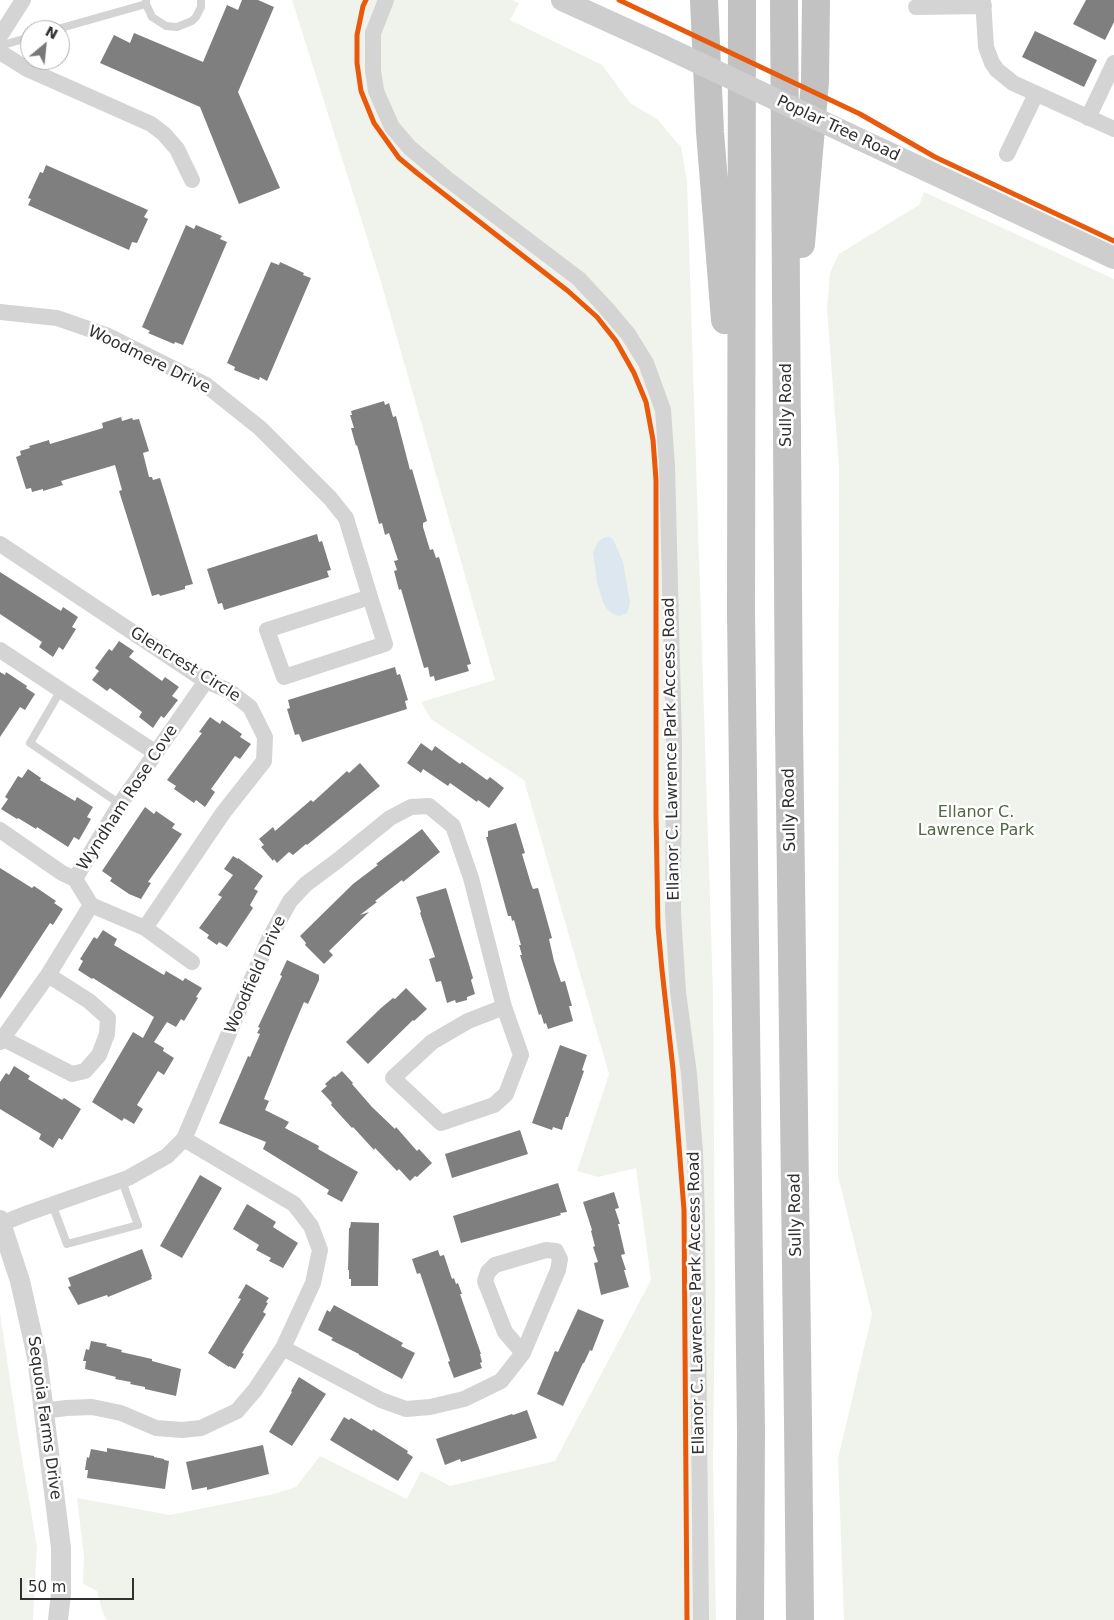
<!DOCTYPE html>
<style>
body{margin:0}
#map{position:relative;width:1114px;height:1620px;overflow:hidden;background:#fff;font-family:"DejaVu Sans",sans-serif}
canvas{display:block}
.north{position:absolute;left:20px;top:20px;width:50px;height:50px;box-sizing:border-box;background:#fff;border:1px solid #acacac;border-radius:50%;rotate:28deg;font-size:14px;font-weight:700;line-height:20px;text-align:center;color:#303030}
.north::after{content:'';display:block;margin:auto;width:18px;height:22px;background:#787878;clip-path:polygon(50% 0,100% 100%,50% 72%,0 100%)}
.scale{position:absolute;left:20px;top:1578px;width:114px;height:22px;box-sizing:border-box;border:2px solid #303030;border-top:0;padding-left:6px;font-size:15px;line-height:18px;white-space:nowrap;color:#303030;-webkit-text-stroke:4px #fff;paint-order:stroke}
</style>
<div id="map">
<canvas width="1114" height="1620"></canvas>
<div class="north">N</div>
<div class="scale">50 m</div>
</div>
<script>
const g = document.querySelector('canvas').getContext('2d');
g.lineJoin = 'round';
function fill(path, color) { g.fillStyle = color; g.fill(path, 'evenodd'); }
const shape = rows => new Path2D(rows.map(r => 'M' + r).join(''));
function trace(path, color, width, dash) { g.strokeStyle = color; g.lineWidth = width; g.lineCap = dash ? 'butt' : 'round'; g.setLineDash(dash || []); g.stroke(path); }
function label(font, color, halo, rows, align = 'center') {
  g.font = font + ' "DejaVu Sans",sans-serif'; g.lineWidth = 5; g.setLineDash([]); g.textBaseline = 'middle'; g.strokeStyle = halo; g.fillStyle = color; for (const [text, x, y, turn = 0] of rows) {
    g.save(); g.translate(x, y); g.rotate((+turn || 0) * Math.PI / 180); g.textAlign = isNaN(turn) ? turn : align; if (halo) g.strokeText(text, 0, 0); g.fillText(text, 0, 0); g.restore();
  }
}
fill(shape([
 [292,0,512,0,519,3,510,20,602,65,630,103,657,119,681,147,687,181,713,993,715,1291,713,1466,716,1620,107,1620,103,1613,97,1591,83,1584,84,1557,77,1498,170,1515,274,1494,296,1487,320,1456,407,1499,421,1471,450,1486,555,1461,651,1280,636,1168,598,1177,577,1171,609,1074,524,780,431,719,421,702,495,680,381,282],
 [924,192,1114,279,1114,1620,844,1620,838,1459,872,1314,838,1176,839,468,827,308,830,273,839,254,919,205],
 [0,1313,19,1440,37,1547,33,1620,0,1620]
]), '#f0f3ec');
fill(shape([
 [609,537,613,539,623,562,630,602,629,608,626,614,619,616,613,614,607,609,603,602,597,582,593,553,598,542,603,538]
]), '#dde7f0');
fill(shape([
 [242,0,258,0,274,7,238,92,280,188,239,204,200,107,100,63,114,35,130,43,134,33,203,62,227,5,238,10],
 [1086,0,1114,0,1114,22,1105,40,1073,24],
 [1035,31,1097,60,1084,87,1022,57],
 [46,165,148,210,144,217,148,219,137,243,132,242,129,250,28,205,31,199,28,198,40,172,43,173],
 [186,225,194,229,196,225,222,236,220,239,227,242,183,345,175,342,174,344,148,333,150,331,142,327],
 [271,262,279,265,280,262,304,273,303,275,311,278,267,381,260,377,259,380,234,370,235,367,227,363],
 [384,401,385,405,389,403,393,417,396,416,410,470,412,469,427,521,423,523,423,527,430,550,433,549,436,558,439,557,471,664,467,665,469,671,435,681,434,676,430,677,428,667,424,668,401,589,399,590,394,571,397,570,394,561,398,560,389,533,385,535,382,523,379,524,357,445,356,446,351,428,354,428,350,415,352,415,351,411],
 [121,417,122,421,132,418,133,420,139,419,149,451,143,453,149,477,152,477,153,480,160,478,193,584,185,586,185,589,160,596,159,594,152,596,119,491,122,490,115,465,61,481,63,485,43,491,43,489,32,492,31,488,26,489,16,457,21,455,20,451,30,448,29,446,49,440,50,444,103,428,102,423],
 [317,534,319,542,322,541,331,570,327,571,329,577,224,610,222,603,218,604,207,569],
 [0,572,61,611,63,607,78,617,72,627,76,629,63,650,59,647,53,657,39,647,42,642,0,614],
 [119,641,134,651,129,657,162,681,165,677,179,687,172,696,178,700,164,718,161,716,153,728,139,717,142,712,110,688,107,691,92,680,99,671,95,668,109,649,112,651],
 [395,667,397,675,400,674,408,700,405,701,407,709,302,742,299,734,295,735,287,709,290,708,288,700],
 [0,672,5,675,6,672,27,686,26,688,35,694,25,710,20,707,0,737],
 [210,717,220,724,222,720,242,734,240,737,251,744,240,759,235,756,211,789,215,792,205,807,196,800,194,803,174,789,176,786,167,780,202,733,199,732],
 [421,743,432,751,435,746,460,764,462,762,487,780,490,777,504,788,489,808,478,800,477,802,450,783,448,786,423,769,421,773,407,763],
 [360,763,380,786,307,845,306,844,293,855,289,852,277,863,274,859,273,861,261,847,264,845,259,839,273,827,275,831,311,800,313,802,347,771,349,773],
 [28,769,41,778,40,780,75,801,77,797,93,807,87,817,91,819,79,840,74,837,68,847,37,827,36,829,18,818,17,819,1,809,8,799,5,797,18,776,22,778],
 [145,807,154,814,156,811,175,824,172,828,182,834,148,882,151,883,141,899,129,894,110,881,112,878,102,871],
 [516,823,525,853,522,854,531,884,533,889,538,888,552,938,549,939,554,961,561,982,565,981,572,1006,569,1006,573,1021,548,1029,546,1023,544,1024,541,1014,539,1015,520,955,522,955,519,945,521,945,514,920,512,921,511,916,508,916,486,837,488,837,488,831],
 [422,829,440,852,403,882,402,880,375,901,377,902,360,915,369,912,329,951,333,955,324,964,305,945,306,943,300,936,353,884,378,865,376,864],
 [233,856,238,859,238,858,263,876,254,889,258,891,250,905,253,908,227,947,219,942,217,945,207,938,209,935,199,928,222,897,218,895,233,875,224,869],
 [0,868,32,888,34,886,56,901,54,903,63,909,53,925,50,923,0,999],
 [446,888,473,978,471,980,475,994,467,997,467,1000,456,1003,455,1000,447,1003,441,981,436,982,429,959,435,957,420,913,421,912,416,897],
 [103,930,117,939,114,945,164,975,166,971,183,981,185,978,202,988,196,997,198,998,184,1021,181,1019,176,1027,167,1022,154,1042,164,1048,163,1051,174,1058,164,1075,158,1071,137,1105,143,1109,134,1124,124,1118,122,1121,92,1102,133,1032,143,1038,154,1017,93,978,92,979,78,970,83,961,80,959,94,937,97,939],
 [287,960,319,975,319,980,308,1004,304,1002,289,1037,264,1099,269,1101,265,1110,289,1122,285,1128,319,1146,318,1149,358,1172,342,1202,327,1194,329,1190,263,1149,266,1142,219,1123,248,1056,250,1057,260,1034,257,1033,260,1028,258,1027,282,976,280,975],
 [406,988,427,1009,414,1021,413,1020,368,1064,346,1042,381,1008,393,998,395,999],
 [560,1045,587,1055,582,1070,584,1071,568,1117,566,1117,562,1130,553,1127,552,1130,532,1123],
 [14,1066,30,1076,28,1079,62,1100,64,1098,81,1109,62,1140,59,1138,53,1148,39,1139,41,1134,0,1109,0,1082,6,1073,9,1075],
 [342,1071,353,1083,352,1084,372,1107,395,1129,396,1127,417,1151,419,1149,432,1163,417,1177,415,1176,410,1181,399,1169,397,1171,375,1148,374,1150,353,1127,352,1128,331,1105,332,1103,321,1091,327,1086,325,1084,334,1076,335,1077],
 [520,1130,528,1154,452,1178,445,1154],
 [200,1175,222,1188,182,1258,160,1246],
 [558,1183,567,1212,560,1213,561,1215,461,1243,453,1216],
 [614,1192,619,1208,615,1209,620,1224,618,1224,625,1254,621,1255,626,1270,624,1270,629,1287,601,1295,594,1263,598,1262,593,1247,595,1246,591,1231,592,1230,583,1202],
 [247,1204,276,1222,273,1227,298,1243,283,1268,269,1261,271,1258,256,1250,259,1245,233,1229],
 [351,1222,379,1223,378,1286,351,1286,351,1279,349,1279,349,1270,348,1270,349,1228,350,1228],
 [142,1249,152,1276,151,1277,152,1279,108,1297,107,1295,78,1305,68,1287,71,1286,68,1278],
 [438,1250,440,1256,444,1255,452,1279,454,1278,456,1284,458,1283,462,1294,460,1294,481,1354,480,1354,482,1362,480,1363,482,1368,454,1378,448,1362,450,1361,420,1273,417,1274,412,1259],
 [246,1284,269,1298,266,1302,268,1303,263,1312,266,1314,242,1353,244,1354,235,1369,229,1366,229,1367,208,1353,241,1299,238,1298],
 [334,1305,403,1343,401,1346,415,1353,402,1379,359,1355,359,1354,331,1340,333,1338,318,1330,327,1310,330,1312],
 [578,1309,604,1320,592,1351,590,1350,584,1363,583,1363,563,1406,537,1394,555,1351,558,1352],
 [91,1341,107,1344,106,1346,122,1350,121,1352,152,1359,152,1361,181,1369,176,1396,145,1389,145,1387,130,1384,131,1382,115,1379,116,1377,85,1369,86,1361,83,1361,86,1349,89,1350],
 [299,1377,326,1394,292,1446,269,1432,292,1392,291,1391],
 [527,1410,537,1438,461,1462,460,1459,445,1465,436,1439,512,1414,513,1415],
 [344,1417,349,1420,351,1418,372,1431,373,1429,408,1451,407,1453,413,1457,398,1481,330,1440],
 [263,1445,269,1474,207,1490,207,1487,192,1490,186,1462],
 [107,1448,154,1456,154,1457,164,1459,164,1460,169,1461,165,1489,87,1478,88,1470,85,1470,87,1457,89,1458,91,1449,107,1452]
]), '#7f7f7f');
trace(shape([
 [146,0,146,4,152,17,166,26,177,27,192,21,196,17,201,7,201,0],
 [54,30,146,4],
 [0,46,30,37],
 [61,690,30,743,120,804],
 [52,1204,67,1244,138,1225,122,1181]
]), '#d4d4d4', 8);
trace(shape([
 [386,0,373,33,373,70,376,91,392,127,410,148,446,178,579,279,606,308,628,334,646,363,663,410,667,466,674,744,673,913,678,992,689,1074,695,1152,697,1218,701,1620],
 [983,0,986,47,992,63,997,70,1013,83,1114,129],
 [916,7,984,6],
 [0,36,23,0],
 [0,52,27,69,151,124,164,134,177,149,192,180],
 [1088,118,1114,63],
 [1007,154,1036,94],
 [0,312,57,318,106,335,206,385,260,428,330,498,346,518,370,597,385,644,284,677,267,630,370,597],
 [0,544,206,681,229,691,250,707,265,737,264,761,223,813,145,928,91,905],
 [0,650,156,753],
 [0,830,62,873,75,879],
 [145,928,192,962],
 [0,1037,72,1074,85,1071,99,1055,107,1034,108,1018,89,1001,48,975],
 [0,1042,48,975,91,905,75,879,120,804,206,681],
 [0,1224,28,1213,128,1178,167,1156,184,1139,269,939,290,901,306,884,337,861,390,818,411,807,429,806,453,826,471,878,504,1007,521,1055,506,1094,494,1105,441,1123,393,1078,432,1042,468,1021,504,1007],
 [546,1250,556,1251,560,1259,558,1270,523,1353,505,1332,485,1281,488,1272,495,1265,546,1250],
 [283,1348,381,1400,406,1409,430,1407,464,1399,501,1381,523,1353],
 [44,1411,66,1408,92,1407,121,1413,156,1428,182,1430,201,1428,237,1411,255,1390,283,1348,313,1283,320,1250,311,1226,294,1204,184,1139]
]), '#d4d4d4', 16);
trace(shape([
 [0,1220,20,1281,37,1357,61,1548,61,1594,58,1620]
]), '#d4d4d4', 20);
trace(shape([
 [562,0,661,45],
 [859,139,1114,258]
]), '#cecece', 22);
trace(shape([
 [704,0,710,132,725,320],
 [742,0,741,613,751,1432,750,1620],
 [784,0,789,726,798,1421,800,1620],
 [801,244,815,82,816,0]
]), '#c2c2c2', 28);
trace(shape([
 [661,45,859,139]
]), '#cecece', 22);
trace(shape([
 [366,0,363,6,357,35,357,63,361,91,374,123,399,158,417,173,568,291,597,317,616,341,634,373,646,402,653,440,656,480,656,815,658,927,662,970,673,1069,684,1210,687,1620],
 [619,0,860,114,935,157,1114,241]
]), '#e8590c', 5);
label('16px', '#303030', '#fff', [
 ["Poplar Tree Road",838,129,25],
 ["Woodmere Drive",149,360,26],
 ["Sully Road",787,405,-90],
 ["Glencrest Circle",185,665,32],
 ["Ellanor C. Lawrence Park Access Road",672,749,-91],
 ["Wyndham Rose Cove",128,798,-57],
 ["Sully Road",790,810,-91],
 ["Woodfield Drive",256,975,-66],
 ["Sully Road",796,1215,-91],
 ["Ellanor C. Lawrence Park Access Road",697,1303,-91],
 ["Sequoia Farms Drive",44,1418,82]
]);
label('16px', '#526842', '#fff', [
 ["Ellanor C.",976,813],
 ["Lawrence Park",976,831]
]);
</script>
